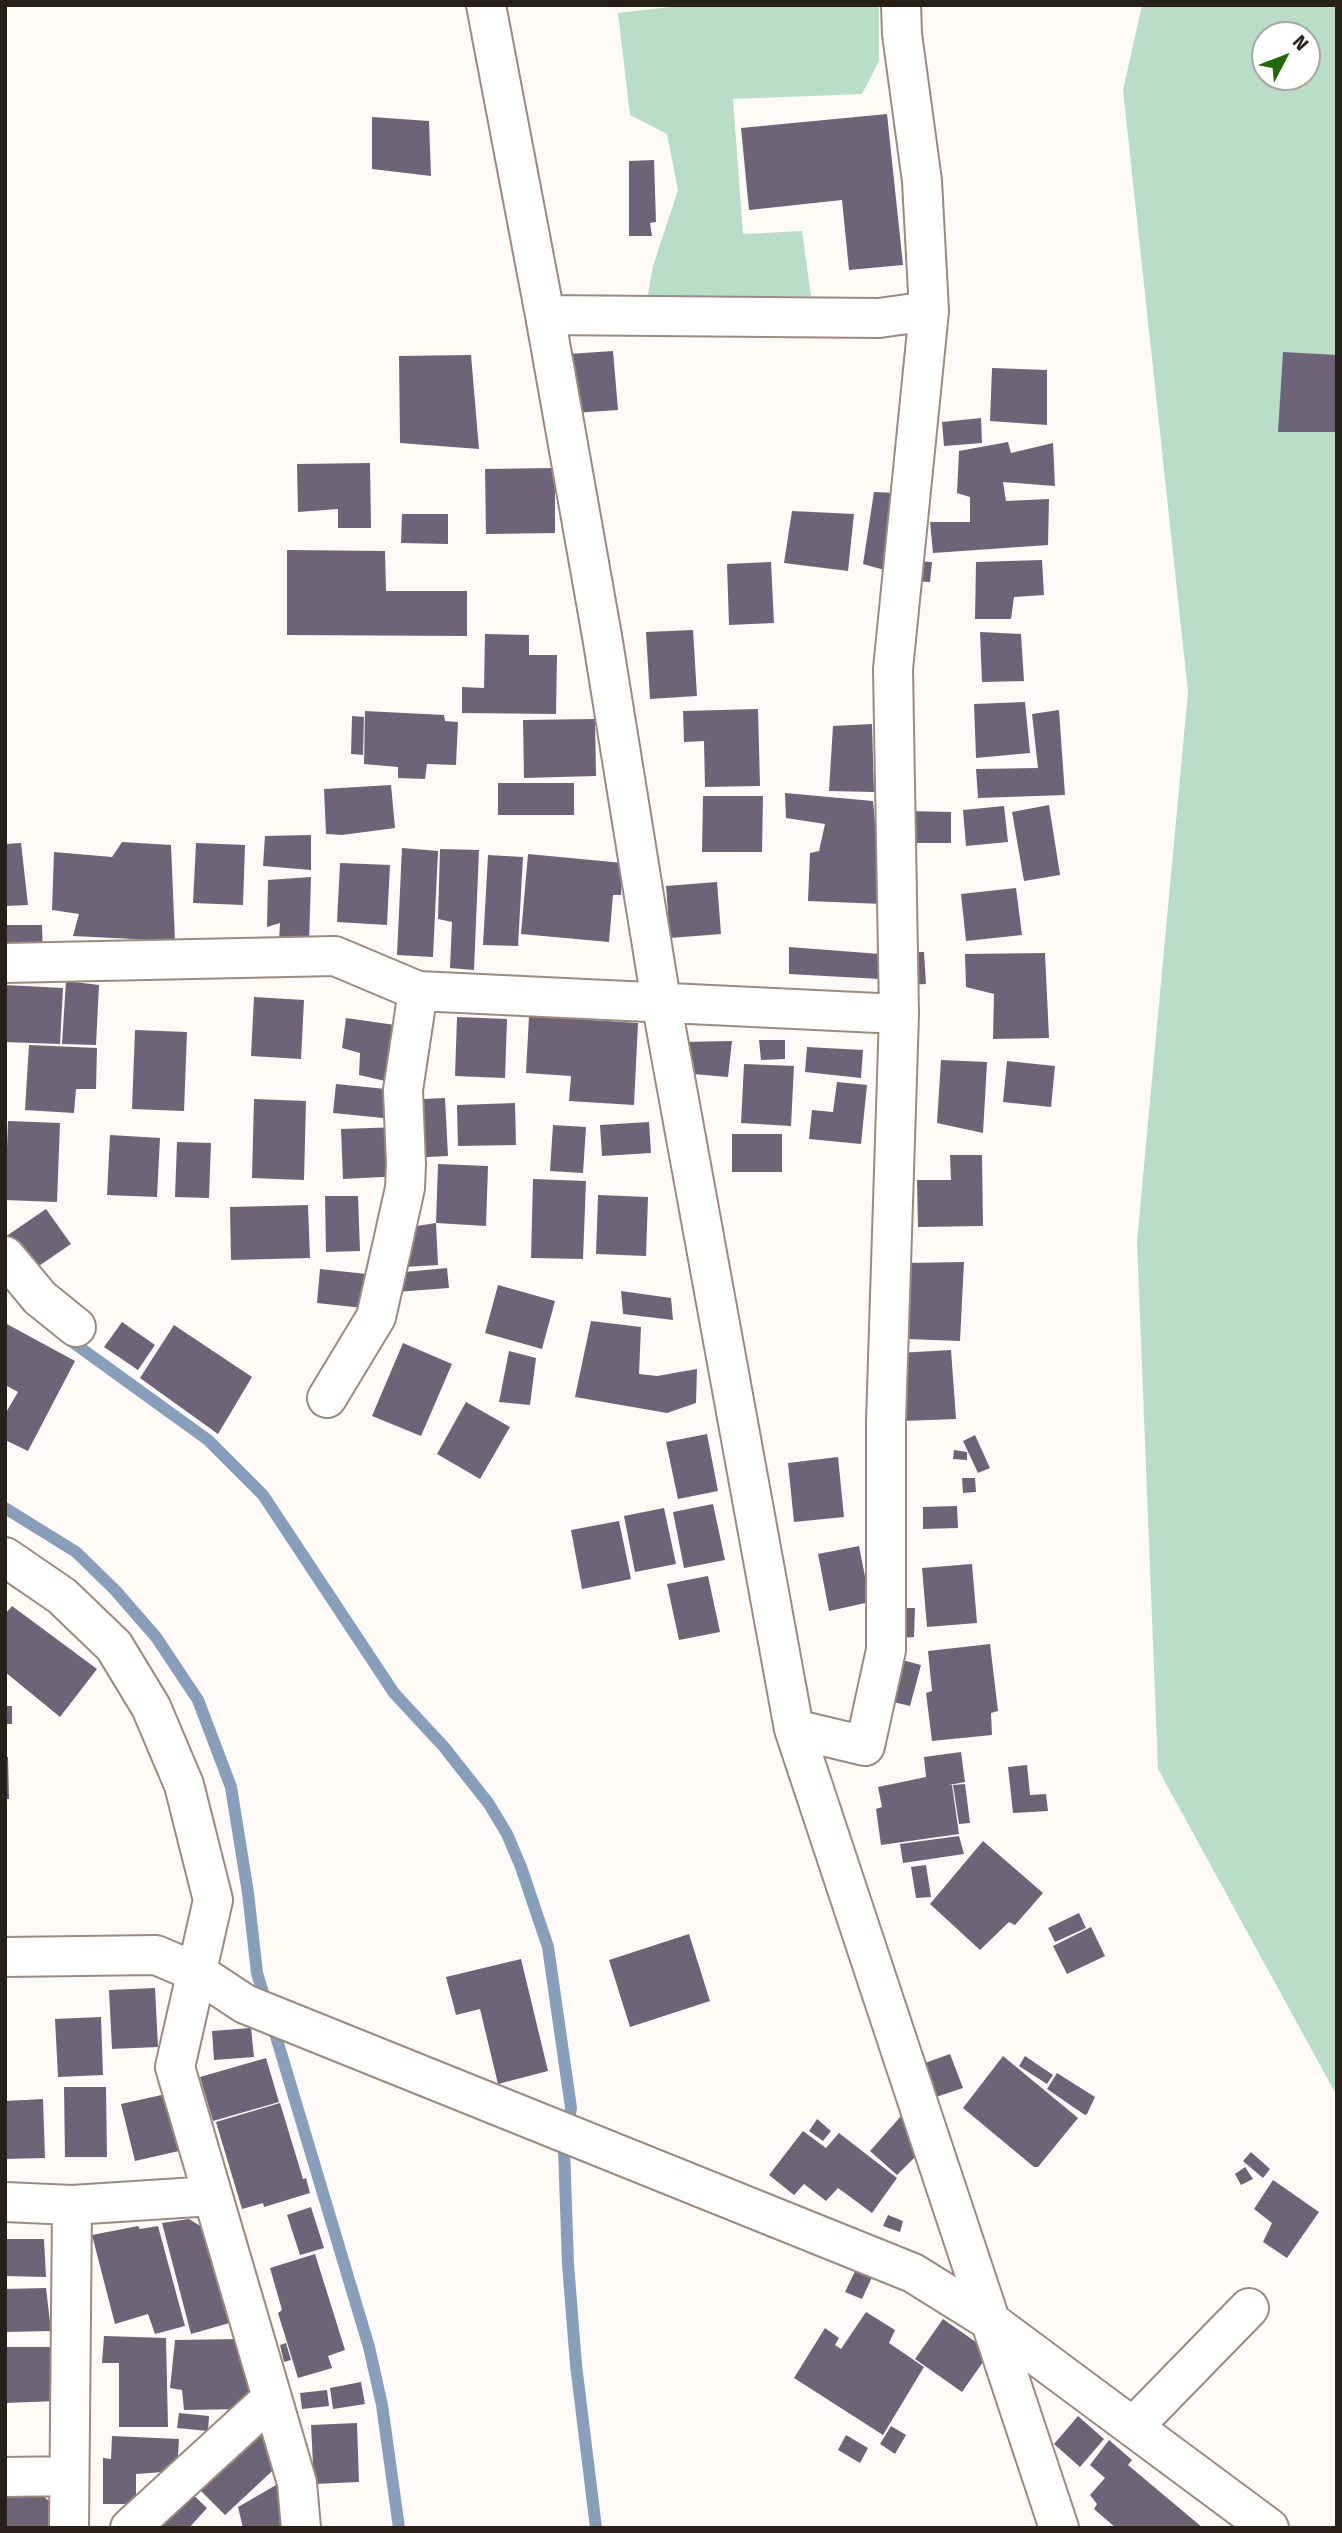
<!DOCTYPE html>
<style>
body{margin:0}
#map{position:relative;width:1342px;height:2533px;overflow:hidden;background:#fefaf7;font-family:"Fira Sans",sans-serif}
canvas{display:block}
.frame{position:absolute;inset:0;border:7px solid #271f1a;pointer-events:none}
.north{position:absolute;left:1251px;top:21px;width:70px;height:70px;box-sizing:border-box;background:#fff;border:2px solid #a9a5a3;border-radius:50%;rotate:48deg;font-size:19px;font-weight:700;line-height:28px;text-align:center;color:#271f1a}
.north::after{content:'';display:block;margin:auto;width:24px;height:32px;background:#206a07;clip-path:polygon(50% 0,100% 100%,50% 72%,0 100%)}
</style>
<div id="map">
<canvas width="1342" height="2533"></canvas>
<div class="frame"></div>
<div class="north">N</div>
</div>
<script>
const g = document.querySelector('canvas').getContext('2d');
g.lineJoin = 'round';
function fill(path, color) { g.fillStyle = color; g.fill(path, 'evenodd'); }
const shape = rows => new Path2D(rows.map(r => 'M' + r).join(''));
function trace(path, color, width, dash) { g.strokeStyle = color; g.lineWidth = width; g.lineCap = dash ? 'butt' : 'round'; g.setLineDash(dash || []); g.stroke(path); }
fill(shape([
 [688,5,879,5,879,61,862,94,733,99,743,234,802,231,811,296,647,299,653,266,678,190,667,134,630,115,618,13],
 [1142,5,1337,5,1337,2096,1158,1769,1137,1241,1188,692,1123,90],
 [1265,35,1307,35,1307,77,1265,77]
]), '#baddca');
trace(shape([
 [64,1336,208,1440,263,1495,394,1693,444,1747,489,1804,507,1834,521,1867,548,1947,571,2108,564,2149,568,2264,576,2365,596,2528],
 [5,1508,76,1552,115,1590,156,1637,198,1700,231,1787,248,1893,257,1973,267,2006],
 [272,2023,369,2347,382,2405,399,2528]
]), '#889fbb', 12);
fill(shape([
 [887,114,903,265,849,270,842,200,749,210,741,128],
 [372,117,429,121,431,176,372,169],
 [654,160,656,222,650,223,652,236,629,236,629,161],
 [613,351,618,410,573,413,568,354],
 [1283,352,1337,355,1337,432,1278,432],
 [471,355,479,449,400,443,399,356],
 [992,368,1047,370,1047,425,990,421],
 [981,418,982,443,944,446,942,422],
 [1008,442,1011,453,1053,443,1055,486,1003,482,1006,501,1049,499,1048,545,933,553,930,522,970,522,970,497,957,493,959,451],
 [370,463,371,528,338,528,338,509,298,512,297,464],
 [555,468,555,533,486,534,485,469],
 [874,492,897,493,888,571,863,564],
 [792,511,854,514,848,571,784,563],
 [402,514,448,514,448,544,401,543],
 [287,550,385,551,386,591,467,591,467,636,287,635],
 [1042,560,1044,595,1014,597,1011,619,975,619,976,562],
 [913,561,932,562,930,582,911,581],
 [771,562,774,623,729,625,727,564],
 [693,630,697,696,650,699,646,632],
 [980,632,1021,634,1024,681,982,682],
 [485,634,529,635,529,655,557,655,556,714,462,713,462,687,484,688],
 [1025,702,1030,753,976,758,974,704],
 [758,709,760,786,705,787,704,741,684,742,683,711],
 [1059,710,1065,795,978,798,976,769,1038,768,1032,714],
 [365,711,444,715,445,721,458,722,456,765,427,764,425,779,398,778,398,767,364,764],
 [352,716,364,717,363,755,351,754],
 [595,719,596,776,524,778,523,720],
 [872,724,874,792,829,791,833,726],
 [498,783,574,783,574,815,498,815],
 [391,785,395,828,342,835,326,834,324,789],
 [785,793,873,801,883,904,808,901,810,853,819,851,825,824,786,818],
 [703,796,763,796,762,852,702,852],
 [1049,805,1060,875,1024,881,1012,812],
 [1004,806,1008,842,966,846,963,810],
 [907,811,951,812,951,843,906,843],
 [311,835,311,870,263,866,265,836],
 [122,842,171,845,175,941,73,936,79,914,52,910,54,852,112,857],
 [21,843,28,905,5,906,5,844],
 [196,843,245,845,243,905,193,903],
 [402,848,438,851,433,957,397,955],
 [440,849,479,850,474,970,450,968,452,922,438,919],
 [528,854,623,863,621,895,613,895,609,942,521,934],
 [488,855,523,857,518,946,483,945],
 [340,863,390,865,387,925,337,922],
 [311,877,309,943,279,941,280,923,267,927,268,880],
 [717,882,721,934,670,938,666,886],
 [1016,888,1022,935,966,941,961,894],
 [5,925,42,925,43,956,5,957],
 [789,947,880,954,880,979,789,974],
 [903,952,924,952,926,984,905,985],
 [1045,953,1049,1038,993,1039,994,994,966,987,965,954],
 [66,981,99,985,96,1045,62,1044],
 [5,985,63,988,60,1044,5,1042],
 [254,997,304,1000,301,1059,251,1056],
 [529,1016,638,1023,634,1105,569,1101,571,1076,526,1073],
 [457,1017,507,1019,505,1078,455,1076],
 [346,1018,402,1026,394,1083,359,1075,360,1053,342,1048],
 [135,1030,187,1032,184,1111,132,1109],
 [759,1040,785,1040,785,1059,761,1060],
 [732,1041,728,1077,681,1073,682,1042],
 [29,1045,97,1048,96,1089,76,1089,74,1113,25,1110],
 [807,1047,863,1050,861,1078,805,1072],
 [941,1060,987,1062,983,1133,937,1123],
 [1007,1061,1055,1066,1051,1107,1003,1102],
 [744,1064,794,1066,791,1126,741,1123],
 [837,1082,867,1085,861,1144,809,1139,812,1110,833,1112],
 [336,1084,396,1090,393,1119,333,1113],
 [445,1098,448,1156,407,1158,404,1100],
 [254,1099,306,1101,304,1180,252,1178],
 [515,1103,516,1145,458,1146,457,1105],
 [8,1121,60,1123,57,1202,5,1200],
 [649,1122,651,1153,602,1156,600,1125],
 [553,1125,586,1127,583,1173,550,1171],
 [401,1127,402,1176,343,1179,341,1129],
 [732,1134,782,1134,782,1172,732,1172],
 [110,1135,160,1138,157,1197,107,1195],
 [177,1142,211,1143,209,1198,175,1197],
 [950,1155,982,1155,983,1226,918,1227,917,1180,951,1180],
 [438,1164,488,1166,486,1226,436,1223],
 [533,1179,586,1181,583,1259,531,1258],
 [598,1195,648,1197,646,1256,596,1254],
 [325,1196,358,1196,360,1251,326,1252],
 [308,1205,310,1258,231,1260,230,1207],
 [46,1209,71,1244,33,1270,8,1235],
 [436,1223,438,1265,405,1267,404,1228],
 [964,1262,960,1341,907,1339,905,1263],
 [447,1268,449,1288,396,1292,394,1273],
 [320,1269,376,1275,372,1309,317,1303],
 [498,1285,555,1301,542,1349,485,1333],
 [621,1291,671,1298,673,1320,623,1314],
 [591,1321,641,1327,639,1374,657,1376,697,1369,696,1403,667,1413,575,1397],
 [122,1322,155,1345,138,1370,104,1347],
 [5,1323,75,1361,28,1451,5,1440,5,1414,18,1392,5,1385],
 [174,1325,252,1377,218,1434,140,1378],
 [403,1343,452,1364,421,1436,372,1416],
 [951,1350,956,1419,903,1421,898,1353],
 [509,1351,536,1358,530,1405,499,1402],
 [466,1402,510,1427,480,1479,437,1454],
 [707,1434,718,1491,678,1499,666,1442],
 [975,1435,990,1468,978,1473,963,1441],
 [954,1450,967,1452,967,1460,953,1459],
 [838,1457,844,1517,794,1522,788,1463],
 [962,1478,975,1478,976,1492,963,1493],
 [713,1504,725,1560,684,1568,673,1512],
 [957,1506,958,1528,923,1529,923,1507],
 [664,1508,676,1564,635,1572,624,1516],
 [619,1521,631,1579,582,1589,571,1530],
 [859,1546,870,1602,829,1611,818,1554],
 [972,1564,977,1623,927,1627,922,1568],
 [708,1576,720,1632,679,1640,667,1584],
 [12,1606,97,1669,60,1717,5,1672,5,1614],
 [902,1608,915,1608,914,1637,901,1638],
 [990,1644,998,1711,991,1713,992,1735,932,1741,926,1693,932,1691,928,1651],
 [891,1657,921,1665,910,1706,881,1699],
 [5,1706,12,1706,12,1724,5,1724],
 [961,1752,965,1782,949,1785,952,1785,959,1834,881,1845,876,1809,882,1807,878,1787,926,1777,924,1757],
 [5,1757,8,1757,9,1799,5,1799],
 [1027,1765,1030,1795,1046,1794,1048,1811,1013,1813,1008,1767],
 [965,1784,970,1823,959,1824,953,1785],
 [959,1836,964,1854,903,1863,900,1844],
 [983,1841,1043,1893,1015,1925,1009,1922,980,1950,930,1904],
 [926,1865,931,1897,916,1898,911,1867],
 [1079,1913,1086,1928,1055,1942,1048,1928],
 [1091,1927,1105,1956,1067,1974,1053,1946],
 [689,1934,710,2001,630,2027,609,1960],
 [521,1959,548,2071,498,2084,480,2009,456,2015,446,1977],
 [155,1988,158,2047,112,2049,109,1990],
 [101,2017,103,2075,58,2077,55,2019],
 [251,2028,254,2057,214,2060,212,2031],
 [950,2054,963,2088,936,2097,925,2063],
 [1003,2056,1078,2118,1038,2167,1034,2167,963,2108],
 [1025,2056,1053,2075,1047,2084,1019,2066],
 [266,2058,279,2102,213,2121,200,2077],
 [1057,2073,1095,2097,1087,2114,1085,2115,1047,2089],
 [64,2087,106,2087,107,2157,65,2157],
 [166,2094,179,2151,135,2161,121,2104],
 [43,2099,45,2158,5,2159,5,2101],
 [280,2103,303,2179,306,2178,310,2193,264,2207,263,2203,242,2209,216,2122],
 [902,2115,919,2130,923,2149,897,2175,870,2151],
 [817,2119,831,2131,823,2141,809,2131],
 [803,2131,826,2148,839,2133,897,2178,872,2213,838,2188,826,2201,804,2184,794,2195,769,2175],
 [1251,2152,1270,2169,1263,2178,1243,2161],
 [1245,2167,1253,2179,1241,2185,1235,2174],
 [1273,2180,1319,2212,1287,2258,1263,2242,1272,2223,1254,2209],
 [311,2207,324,2248,300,2255,287,2215],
 [888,2215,903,2221,900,2232,883,2226],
 [189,2219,210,2232,233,2322,191,2334,162,2223],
 [138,2226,140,2229,158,2226,185,2326,155,2334,148,2314,115,2324,92,2235],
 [5,2239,44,2239,46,2277,5,2276],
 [315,2254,345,2350,328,2356,332,2368,298,2378,278,2313,282,2310,270,2268],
 [858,2265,874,2273,862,2299,845,2292],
 [46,2288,51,2331,5,2332,5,2289],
 [866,2312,895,2330,889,2343,924,2367,883,2435,794,2378,825,2328,839,2338,835,2345,841,2349],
 [943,2319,990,2352,962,2392,915,2359],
 [104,2336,166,2338,168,2427,119,2427,119,2363,102,2363],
 [239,2339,242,2367,249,2369,249,2404,243,2409,184,2410,182,2390,170,2388,175,2340],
 [286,2343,291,2360,284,2362,280,2345],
 [5,2347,56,2347,58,2401,5,2403],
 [361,2382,365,2404,333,2409,330,2388],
 [327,2390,329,2406,302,2409,300,2393],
 [179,2413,209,2416,208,2431,177,2428],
 [1078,2416,1104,2439,1080,2467,1054,2444],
 [259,2423,283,2461,225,2515,194,2484],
 [357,2423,359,2482,314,2484,311,2425],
 [891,2426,906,2435,895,2454,880,2444],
 [846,2435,868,2448,860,2463,838,2450],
 [112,2436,179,2439,177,2471,136,2474,136,2504,103,2504,103,2458,111,2459],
 [1109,2440,1132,2460,1128,2465,1203,2528,1116,2528,1094,2509,1097,2504,1090,2495,1105,2478,1090,2465],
 [283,2481,294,2528,243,2528,238,2507],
 [187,2489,207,2508,189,2528,147,2528],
 [5,2494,42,2495,49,2501,48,2528,5,2528]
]), '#6d6577');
const minor = shape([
 [486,5,545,315,602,636,661,1001,794,1729,1059,2528],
 [545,315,879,318,929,311],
 [5,963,335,956,418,991,899,1014,886,1422,886,1650,865,1746,794,1729],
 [899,1014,893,669,929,311,922,181,902,34,901,5],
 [5,1256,40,1298,76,1327],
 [327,1398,376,1317,391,1251,405,1188,406,1164,403,1090,418,991],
 [5,1557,62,1596,114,1646,151,1707,184,1785,213,1900,175,2067,297,2483,301,2528],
 [5,1957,156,1955,198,1973,245,2004,913,2273,990,2321,1269,2528],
 [5,2202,72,2205,212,2196],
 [1133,2427,1249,2308],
 [5,2477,69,2476],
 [69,2528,72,2205],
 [130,2528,272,2398]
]);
trace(minor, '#9e8a7d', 42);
trace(minor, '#fff', 38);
</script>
